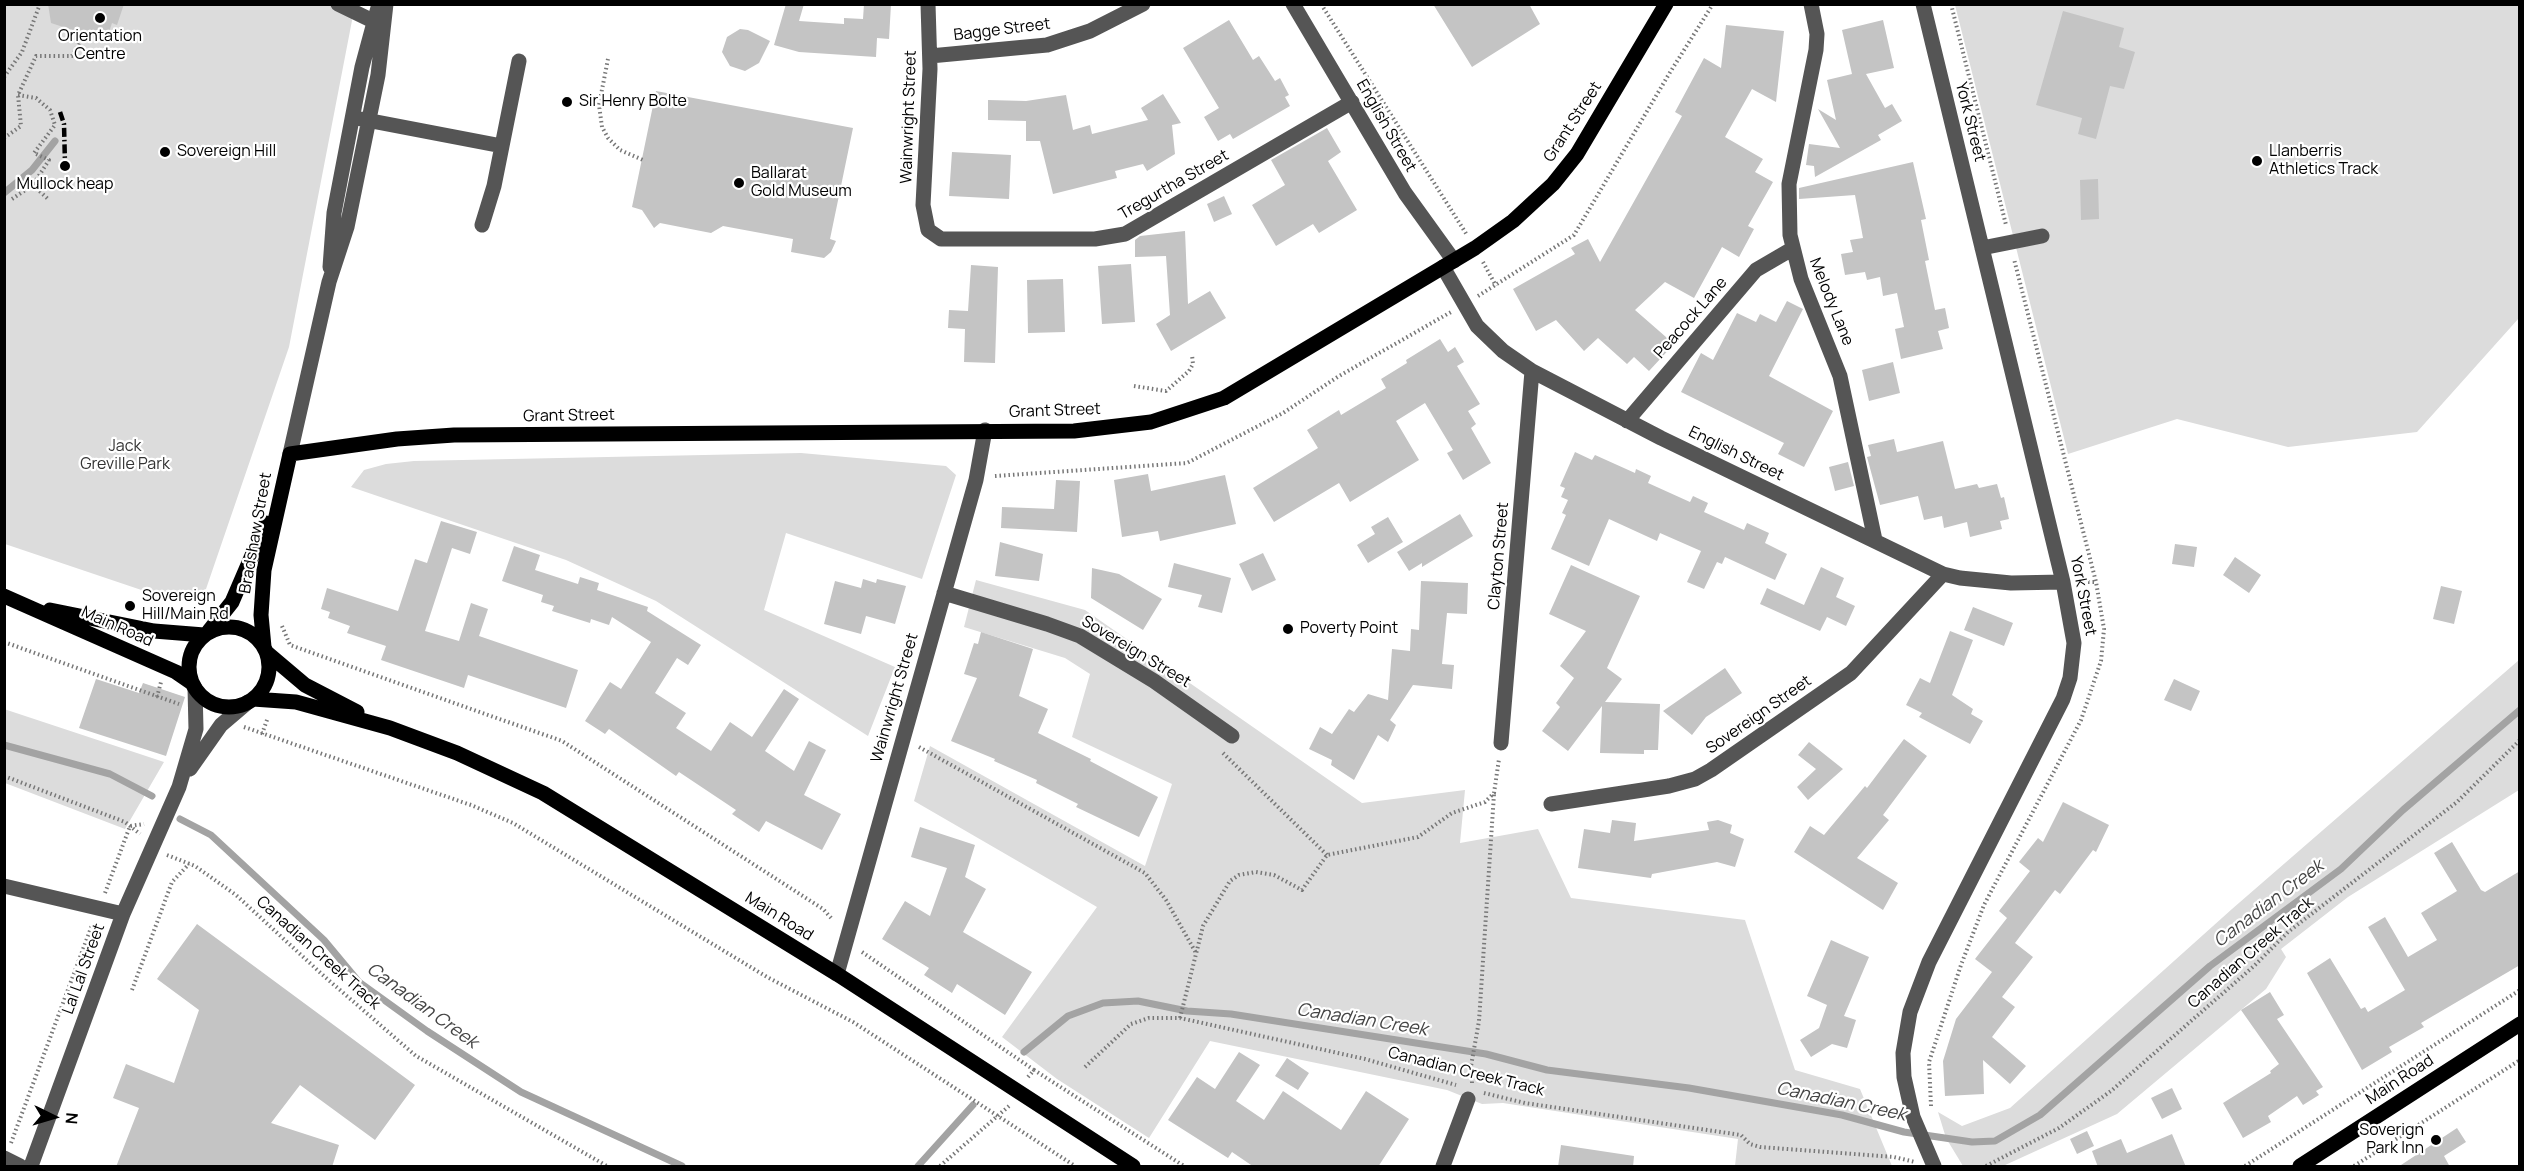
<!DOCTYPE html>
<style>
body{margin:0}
#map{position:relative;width:2524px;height:1171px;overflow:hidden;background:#fff;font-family:Manrope,sans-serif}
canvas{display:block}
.frame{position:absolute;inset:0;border:6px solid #000;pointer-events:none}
.north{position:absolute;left:24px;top:1087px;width:60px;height:60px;-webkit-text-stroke:4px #fff;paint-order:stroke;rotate:95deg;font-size:16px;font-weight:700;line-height:24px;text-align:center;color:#000}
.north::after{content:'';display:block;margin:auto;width:21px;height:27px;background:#000;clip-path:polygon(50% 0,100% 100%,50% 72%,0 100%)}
</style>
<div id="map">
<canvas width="2524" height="1171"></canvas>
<div class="frame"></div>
<div class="north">N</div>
</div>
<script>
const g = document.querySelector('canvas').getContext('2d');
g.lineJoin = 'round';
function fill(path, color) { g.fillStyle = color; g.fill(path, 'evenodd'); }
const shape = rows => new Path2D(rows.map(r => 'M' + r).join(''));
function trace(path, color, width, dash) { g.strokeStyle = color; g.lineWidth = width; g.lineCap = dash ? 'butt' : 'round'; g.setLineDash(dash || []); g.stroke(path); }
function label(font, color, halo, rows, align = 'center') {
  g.font = font + ' Manrope,sans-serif'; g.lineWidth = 4.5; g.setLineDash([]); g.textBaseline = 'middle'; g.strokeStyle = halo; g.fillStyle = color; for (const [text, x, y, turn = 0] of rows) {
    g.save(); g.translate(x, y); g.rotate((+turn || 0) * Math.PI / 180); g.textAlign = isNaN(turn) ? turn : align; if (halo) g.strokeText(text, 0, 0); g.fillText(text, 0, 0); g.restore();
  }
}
fill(shape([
 [5,5,355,5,289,347,206,589,177,602,5,544],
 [1955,5,2519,5,2519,318,2417,432,2288,447,2177,419,2068,454],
 [801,453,946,466,956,475,922,579,786,533,764,610,895,667,868,736,656,601,566,560,351,487,364,470,386,464,414,461],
 [976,580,1085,610,1362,803,1465,790,1460,843,1538,829,1571,898,1745,920,1795,1070,1860,1089,1892,1166,1735,1166,1738,1139,1503,1103,1482,1104,1447,1090,1210,1041,1149,1138,1057,1079,1002,1037,1097,907,914,801,930,746,1145,866,1172,784,1072,737,1090,674,1065,658,964,627],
 [2519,660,2519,790,2348,897,2281,949,2286,957,2266,989,2117,1114,2003,1166,1963,1166,1946,1138,1938,1112,1962,1126,2010,1108,2232,909],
 [4,709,164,762,125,829,5,783]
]), '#dcdcdc');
trace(shape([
 [4,193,32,170,55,141],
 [4,745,110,774,152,796],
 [180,819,211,835,324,940,359,982,427,1031,521,1092,682,1166],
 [1024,1052,1068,1016,1103,1003,1138,1001,1187,1011,1231,1014,1486,1054,1547,1070,1689,1088,1842,1115,1904,1132,1972,1142,1995,1141,2040,1115,2210,966,2341,869,2403,810,2520,710],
 [918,1166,973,1105]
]), '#a3a3a3', 7);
fill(shape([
 [48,4,124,4,117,25,112,23,106,41,51,23],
 [786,4,804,4,799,21,844,24,844,18,863,19,864,4,891,4,889,39,877,38,876,57,799,52,774,45],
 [1433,4,1529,4,1540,24,1472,67],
 [2063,11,2124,28,2119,47,2135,52,2124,89,2110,86,2096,139,2078,134,2082,118,2036,105],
 [1229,20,1253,60,1259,56,1275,81,1280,78,1289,95,1285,97,1290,106,1233,139,1230,134,1218,141,1204,117,1219,108,1183,48],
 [1883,20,1894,68,1866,74,1885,108,1892,104,1902,121,1878,135,1881,140,1815,177,1814,166,1806,165,1809,144,1840,148,1818,109,1836,120,1827,80,1852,74,1842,30],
 [1726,25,1784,31,1776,102,1752,89,1725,137,1763,159,1755,172,1773,182,1748,226,1754,229,1739,257,1722,247,1694,298,1665,282,1635,310,1674,344,1649,371,1634,357,1627,364,1598,338,1584,351,1556,320,1536,331,1513,289,1575,254,1571,248,1588,239,1600,262,1682,116,1675,112,1704,58,1721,68],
 [740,29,748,30,770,41,759,63,745,71,730,66,722,52,727,37],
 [656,91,853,128,830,239,836,241,831,252,824,258,791,252,793,239,723,226,711,233,660,223,654,228,642,210,632,207],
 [1163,94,1181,123,1172,125,1175,154,1147,171,1143,164,1115,171,1117,178,1053,194,1040,141,1026,141,1026,121,988,120,988,100,1026,101,1066,95,1073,130,1090,125,1092,134,1148,120,1141,108],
 [1327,128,1341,152,1328,161,1357,210,1319,233,1313,224,1276,246,1252,205,1285,185,1271,160],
 [952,152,1011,155,1009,199,949,196],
 [1913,162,1926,219,1921,220,1929,260,1925,261,1935,310,1945,308,1949,328,1938,331,1943,349,1901,359,1895,329,1904,327,1897,293,1883,296,1880,277,1867,280,1865,272,1845,275,1841,254,1853,252,1850,240,1863,238,1855,195,1799,199,1799,188],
 [2098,179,2099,219,2081,220,2080,180],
 [1224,196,1232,214,1214,222,1207,204],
 [1185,231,1188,304,1210,291,1226,318,1171,351,1156,324,1170,315,1166,256,1135,257,1135,240,1140,236],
 [1131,264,1135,322,1102,324,1098,266],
 [971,265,998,267,995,363,964,362,965,329,948,328,949,310,968,311],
 [1063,279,1065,332,1028,333,1027,280],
 [1787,301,1803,309,1769,376,1833,411,1804,467,1778,454,1784,443,1681,392,1701,353,1713,360,1737,313,1756,322,1760,314,1776,322],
 [1440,339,1448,352,1455,347,1464,362,1457,366,1480,404,1468,411,1476,424,1471,428,1491,463,1463,480,1447,453,1453,450,1425,403,1396,421,1419,460,1350,502,1339,483,1274,522,1253,488,1318,448,1307,430,1339,410,1341,415,1386,388,1381,379,1407,363,1406,360],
 [1893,362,1900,393,1869,401,1862,370],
 [1894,439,1897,452,1943,441,1955,489,1977,484,1979,488,1997,484,2001,498,2004,497,2009,519,2000,521,2002,529,1970,537,1967,522,1944,528,1942,516,1924,520,1918,496,1880,505,1867,457,1871,456,1868,445],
 [1575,452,1592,460,1595,455,1635,473,1636,469,1651,476,1648,483,1690,502,1693,496,1708,503,1704,512,1744,530,1747,523,1769,533,1765,543,1787,554,1775,580,1725,557,1722,564,1717,562,1704,589,1687,582,1701,551,1660,533,1657,541,1609,519,1589,566,1551,549,1566,515,1562,513,1568,500,1561,497,1565,488,1560,486],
 [1848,462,1854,486,1835,491,1829,467],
 [1148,474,1151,491,1225,475,1236,524,1160,541,1158,531,1122,537,1114,480],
 [1056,480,1080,481,1077,532,1001,528,1002,507,1054,509],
 [1460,514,1473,536,1422,567,1422,563,1409,571,1397,552],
 [1388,517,1403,542,1368,563,1357,545,1375,534,1371,527],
 [441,521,477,532,470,554,452,548,425,631,459,641,471,603,488,609,479,636,578,670,566,708,468,675,464,688,381,660,386,646,347,633,350,626,328,618,330,612,321,609,327,588,398,611,415,559,427,563],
 [1000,542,1043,554,1039,581,995,576],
 [2175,544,2197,547,2194,567,2172,564],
 [514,546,540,555,535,570,578,584,580,577,599,583,597,590,648,607,647,611,701,645,688,665,677,658,655,693,686,713,676,728,711,751,730,722,752,737,784,689,799,699,765,751,794,771,809,741,826,750,804,795,841,814,822,850,766,821,759,832,732,814,736,810,679,772,676,776,609,729,605,734,585,721,610,682,621,689,651,642,612,617,609,625,591,619,590,623,552,611,554,606,541,602,543,595,502,581],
 [1263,553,1276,580,1252,591,1239,564],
 [2235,557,2261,575,2249,593,2223,575],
 [1174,563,1231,578,1222,613,1198,607,1202,595,1168,587],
 [1571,565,1640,596,1607,668,1622,679,1605,702,1660,704,1658,750,1644,750,1644,754,1600,753,1602,706,1568,751,1542,731,1560,707,1556,703,1574,678,1560,666,1586,631,1549,614],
 [1821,567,1844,578,1836,597,1855,606,1846,626,1827,617,1820,631,1760,604,1767,588,1804,605],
 [1092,568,1119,574,1162,599,1143,630,1091,598],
 [863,579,876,583,877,579,906,586,895,624,866,616,861,634,824,624,835,581,861,588],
 [1421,581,1468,583,1467,614,1447,613,1442,664,1454,665,1452,689,1413,685,1390,720,1396,725,1388,742,1378,735,1354,780,1331,765,1332,760,1309,749,1320,727,1332,734,1349,709,1354,712,1368,694,1388,700,1392,649,1410,651,1411,629,1419,630],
 [2441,586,2462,591,2454,624,2433,619],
 [1973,607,2013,623,2004,646,1964,630],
 [1950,631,1973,640,1952,695,1973,709,1971,714,1983,721,1970,744,1919,717,1922,713,1906,705,1920,678,1930,683],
 [981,632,1033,649,1019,696,1048,709,1038,733,1091,759,1090,761,1158,797,1139,837,1076,807,1078,804,1036,783,1037,780,994,761,995,759,951,741,977,678,964,674,974,643,978,644],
 [1725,668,1742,693,1706,717,1692,735,1663,711],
 [96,679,139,693,143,683,185,697,166,756,79,728],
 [2174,679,2200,691,2191,711,2164,700],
 [1904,739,1927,756,1883,815,1889,820,1857,858,1898,883,1883,910,1794,852,1810,826,1824,835,1865,786,1867,788],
 [1809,742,1843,769,1808,800,1797,787,1816,769,1798,755],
 [2063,802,2109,825,2096,852,2093,850,2060,894,2055,890,2015,943,2033,957,2002,997,2015,1007,1992,1037,2026,1066,2010,1084,1983,1060,1984,1094,1945,1096,1943,1061,1956,1019,1992,972,1975,959,2007,918,1999,911,2030,871,2019,862,2038,838,2043,842],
 [1612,820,1636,823,1634,841,1709,830,1707,822,1718,820,1732,825,1730,833,1744,839,1735,867,1717,862,1652,874,1651,878,1578,868,1584,829,1610,833],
 [920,827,975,845,965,877,986,889,963,932,1032,972,1005,1015,957,984,952,993,924,975,929,968,882,939,905,901,930,916,947,868,911,857],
 [2452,842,2481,890,2485,892,2520,871,2520,965,2421,1023,2424,1027,2389,1047,2392,1052,2362,1070,2307,973,2330,958,2361,1009,2365,1007,2368,1012,2405,990,2368,927,2385,917,2408,957,2437,940,2421,913,2457,891,2434,853],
 [197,924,415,1085,375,1140,300,1085,271,1123,339,1145,332,1167,116,1167,139,1108,113,1098,126,1064,174,1083,199,1010,157,979],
 [1831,940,1869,957,1844,1016,1856,1020,1847,1048,1832,1044,1811,1057,1800,1040,1819,1028,1827,1005,1807,996],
 [2270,992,2284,1015,2277,1019,2323,1087,2316,1091,2319,1095,2303,1105,2297,1096,2268,1116,2271,1122,2243,1138,2223,1103,2271,1073,2270,1071,2279,1064,2241,1010],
 [1239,1052,1260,1065,1236,1101,1264,1120,1283,1091,1341,1130,1366,1091,1409,1119,1378,1167,1254,1167,1232,1152,1228,1158,1168,1120,1197,1077,1215,1089],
 [1287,1058,1309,1073,1298,1090,1275,1076],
 [2172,1088,2182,1109,2162,1119,2151,1098],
 [2457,1128,2466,1142,2444,1156,2450,1167,2398,1167],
 [2087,1131,2094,1146,2077,1154,2070,1139],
 [2172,1134,2186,1167,2098,1167,2092,1151,2121,1139,2127,1153],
 [1561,1145,1634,1156,1633,1167,1558,1167]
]), '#c4c4c4');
trace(shape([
 [1321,4,1467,235],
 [1951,4,2006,225],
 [608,59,599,105,602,127,608,138,620,150,643,160],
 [4,77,22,52,40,4],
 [4,138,21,126,18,95,36,56,72,56,83,36],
 [33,185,49,200],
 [12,199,33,185,49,160,34,153,55,125,50,110,36,98,18,95],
 [1483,262,1496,286],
 [1478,296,1574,235,1669,74,1713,4],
 [1134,386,1166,391,1189,371,1193,364,1192,355],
 [995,476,1187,463,1283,413,1339,376,1451,312],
 [2079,582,2096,582],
 [282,626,290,645,562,741,823,909,833,920],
 [4,642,179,704],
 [157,697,161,682],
 [244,727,471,805,513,823,767,977,853,1022,1075,1166],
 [262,734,268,717],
 [919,747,1145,873,1166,900,1196,953],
 [1223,753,1327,855],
 [4,776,125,822,140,834],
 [167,855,195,866,236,895,325,977,416,1056,607,1166],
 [105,893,130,826,144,824],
 [862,952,1034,1070],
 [132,990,172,882,189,864],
 [1180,1018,1203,926,1230,881,1239,875,1256,872,1274,875,1302,890,1327,855,1418,837,1452,813,1485,802,1494,793,1499,759],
 [1085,1067,1131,1024,1149,1018,1180,1018,1365,1059,1456,1085],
 [1028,1077,1034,1070,1184,1166],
 [1472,1083,1471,1066,1479,1021,1494,794],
 [1484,1093,1525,1103,1741,1135,1750,1144,1760,1147,1894,1157,1915,1162],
 [1931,1106,1929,1062,1961,965,1984,905,2081,720,2101,661,2104,629,2096,582,2014,259],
 [11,1143,92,925],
 [940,1166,1009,1106],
 [1986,1166,2059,1128,2111,1091,2254,966,2288,932,2457,802,2520,740],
 [2245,1166,2520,990],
 [2354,1166,2520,1060]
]), '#777', 4, [1.5, 3]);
trace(shape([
 [338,4,373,21],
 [928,4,930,69,923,205,928,230,941,239,1095,239,1125,234,1352,102],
 [1293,4,1405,193,1454,261],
 [1811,4,1817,34,1816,50,1789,184,1790,235,1801,279,1840,376,1875,540],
 [1923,4,2063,582,2074,643,2070,678,2063,699,1929,962,1910,1012,1903,1053,1904,1077,1913,1117,1934,1166],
 [930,56,1047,45,1090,31,1143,4],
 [361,119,502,146],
 [482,225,494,186,519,61],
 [1982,248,2042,236],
 [330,267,334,213,362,67,379,4],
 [1443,267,1477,326,1503,351,1532,371,1661,438,1943,574,1960,578,2011,583,2063,582],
 [1627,421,1756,270,1792,249],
 [290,454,329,282,347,227,378,75,386,4],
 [944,593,1047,624,1080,636,1154,681,1232,736],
 [1501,743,1532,371],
 [190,769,221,725,248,702],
 [1551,804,1669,786,1695,779,1711,770,1851,673,1943,574],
 [4,886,123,914],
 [837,974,976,480,985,430],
 [4,1158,20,1166],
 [31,1166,123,914,179,787,196,729,195,688],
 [1443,1166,1468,1099]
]), '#555', 15);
trace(shape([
 [4,596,176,672,192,683],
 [50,610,154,631,204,635],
 '189 667a40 40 0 1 1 80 0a40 40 0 1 1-80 0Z',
 [209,631,232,602,266,523],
 [264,647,261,615,264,570,290,454,397,439,454,435,1074,431,1151,422,1224,398,1475,248,1513,221,1553,184,1577,154,1666,4],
 [266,652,305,685,357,712],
 [253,699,296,702,390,728,457,753,543,793,837,974,1133,1166],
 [2300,1166,2520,1024]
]), '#000', 15);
trace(shape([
 [60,112,64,124,65,164]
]), '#000', 4.5, [9, 3, 1.5, 3]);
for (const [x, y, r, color] of [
 [100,18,6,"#000"],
 [567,102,6,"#000"],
 [165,152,6,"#000"],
 [2257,161,6,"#000"],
 [65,166,6,"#000"],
 [739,183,6,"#000"],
 [130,606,6,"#000"],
 [1288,629,6,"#000"],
 [2436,1140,6,"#000"]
]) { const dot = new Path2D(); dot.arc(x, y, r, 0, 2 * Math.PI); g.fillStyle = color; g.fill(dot); trace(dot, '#fff', 2); }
label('16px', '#000', '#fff', [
 ["Bagge Street",1002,30,-7],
 ["Wainwright Street",909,117,-88],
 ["Grant Street",1573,122,-57],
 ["York Street",1970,122,76],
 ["English Street",1386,126,60],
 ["Tregurtha Street",1174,185,-30],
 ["Melody Lane",1831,302,68],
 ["Peacock Lane",1691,318,-49],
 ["Grant Street",1055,411,-2],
 ["Grant Street",569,416,-1],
 ["English Street",1736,454,26],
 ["Bradshaw Street",256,533,-80],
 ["Clayton Street",1499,556,-85],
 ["York Street",2083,596,79],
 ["Main Road",117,627,24],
 ["Sovereign Street",1136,652,31],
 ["Wainwright Street",895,698,-74],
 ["Sovereign Street",1759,715,-35],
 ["Main Road",779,917,32],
 ["Canadian Creek Track",318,953,42],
 ["Canadian Creek Track",2251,953,-41],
 ["Lal Lal Street",84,969,-70],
 ["Canadian Creek Track",1466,1072,14],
 ["Main Road",2400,1080,-33]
]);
label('16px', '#000', '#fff', [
 ["Orientation",100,37,"center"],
 ["Centre",100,55,"center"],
 ["Sir Henry Bolte",579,102],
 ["Sovereign Hill",177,152],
 ["Llanberris",2269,152],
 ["Athletics Track",2269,170],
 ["Ballarat",751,174],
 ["Gold Museum",751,192],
 ["Mullock heap",65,185,"center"],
 ["Sovereign",142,597],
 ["Hill/Main Rd",142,615],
 ["Poverty Point",1300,629],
 ["Soverign",2424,1131,"right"],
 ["Park Inn",2424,1149,"right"]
], 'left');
label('16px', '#333', '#fff', [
 ["Jack",125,447],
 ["Greville Park",125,465]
]);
label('italic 18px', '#444', '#fff', [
 ["Canadian Creek",2269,904,-37],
 ["Canadian Creek",422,1006,36],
 ["Canadian Creek",1362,1020,9],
 ["Canadian Creek",1841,1102,12]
]);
</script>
